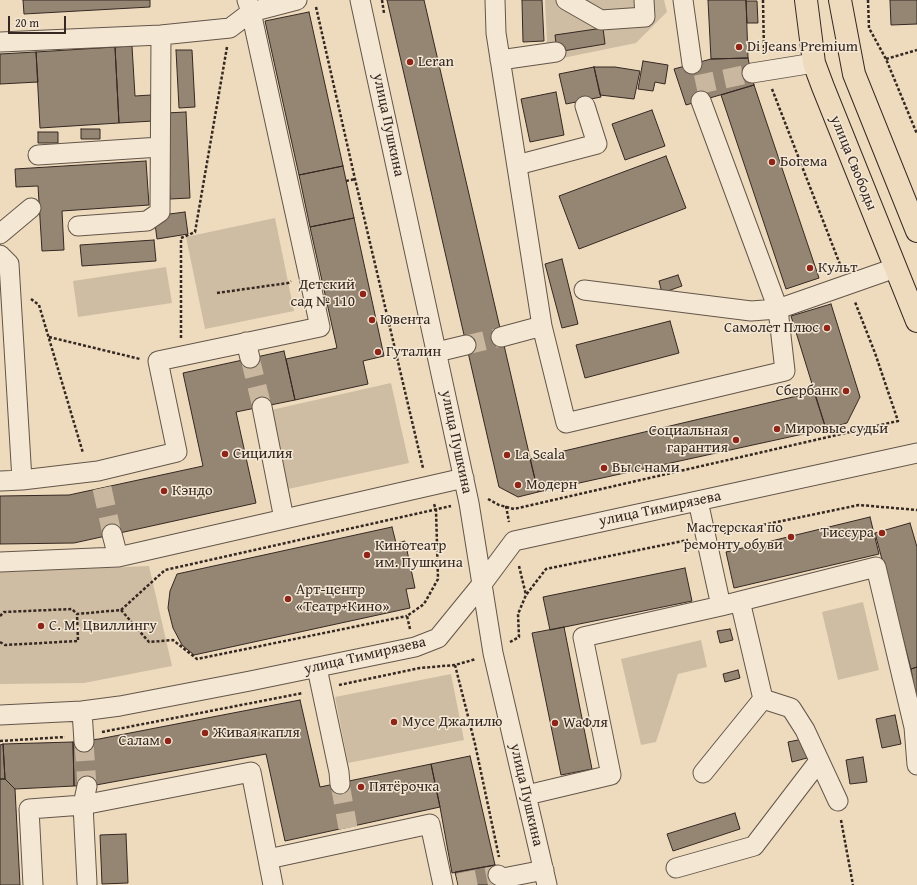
<!DOCTYPE html>
<meta charset="utf-8">
<style>
body{margin:0}
#map{position:relative;width:917px;height:885px;overflow:hidden;background:#eedbbe;font-family:"Gentium Book Plus",serif}
canvas{display:block}
.scale{position:absolute;left:8px;top:16px;width:58px;height:18px;box-sizing:border-box;border:2px solid #352822;border-top:0;padding-left:5px;font-size:12px;line-height:14px;white-space:nowrap;color:#352822;-webkit-text-stroke:3px #f4e8d5;paint-order:stroke}
</style>
<div id="map">
<canvas width="917" height="885"></canvas>
<div class="scale">20 m</div>
</div>
<script>
const g = document.querySelector('canvas').getContext('2d');
g.lineJoin = 'round';
function fill(path, color) { g.fillStyle = color; g.fill(path, 'evenodd'); }
const shape = rows => new Path2D(rows.map(r => 'M' + r).join(''));
function trace(path, color, width, dash) { g.strokeStyle = color; g.lineWidth = width; g.lineCap = dash ? 'butt' : 'round'; g.setLineDash(dash || []); g.stroke(path); }
function label(font, color, halo, rows, align = 'center') {
  g.font = font + ' "Gentium Book Plus",serif'; g.lineWidth = 3; g.setLineDash([]); g.textBaseline = 'middle'; g.strokeStyle = halo; g.fillStyle = color; for (const [text, x, y, turn = 0] of rows) {
    g.save(); g.translate(x, y); g.rotate((+turn || 0) * Math.PI / 180); g.textAlign = isNaN(turn) ? turn : align; if (halo) g.strokeText(text, 0, 0); g.fillText(text, 0, 0); g.restore();
  }
}
fill(shape([
 [545,0,664,0,667,12,636,43,524,66,547,42],
 [275,218,294,311,205,329,186,237],
 [166,267,172,303,78,317,73,281],
 [391,383,409,463,288,489,271,410],
 [149,566,172,666,84,683,0,684,0,572],
 [863,602,879,670,838,680,822,612],
 [701,640,707,667,678,674,656,742,641,745,621,659],
 [451,674,464,740,348,763,335,697]
]), '#cfbda3');
const building = shape([
 [23,0,150,0,150,7,24,14,23,0],
 [387,0,424,0,538,492,518,497,499,487,387,0],
 [522,0,542,0,544,41,523,42,522,0],
 [708,0,746,0,748,58,711,59,708,0],
 [890,0,917,0,917,24,891,25,890,0],
 [746,1,757,1,758,23,747,23,746,1],
 [309,12,343,166,299,175,265,21,309,12],
 [603,28,605,44,557,52,555,35,603,28],
 [132,46,135,96,151,95,153,121,119,123,115,47,132,46],
 [115,47,119,123,40,128,36,52,115,47],
 [176,50,192,50,195,107,179,108,176,50],
 [36,52,38,82,0,84,0,54,36,52],
 [748,58,754,85,686,105,674,69,711,59,748,58],
 [643,61,668,65,665,84,655,82,653,91,638,89,643,61],
 [594,67,615,67,640,71,634,99,600,95,594,67],
 [594,67,601,97,566,104,559,74,594,67],
 [754,85,819,278,786,289,721,95,754,85],
 [556,92,564,135,530,142,521,99,556,92],
 [652,110,665,146,625,160,612,124,652,110],
 [186,112,190,198,170,199,166,113,186,112],
 [81,129,100,129,100,139,81,139,81,129],
 [38,132,58,132,58,143,38,143,38,132],
 [666,156,686,208,579,249,559,196,666,156],
 [146,161,149,205,62,211,64,250,42,251,38,186,16,187,15,169,146,161],
 [343,166,354,218,310,227,299,175,343,166],
 [185,212,188,234,157,239,154,216,185,212],
 [354,218,384,356,363,361,368,384,295,400,286,359,337,348,310,227,354,218],
 [154,240,156,261,82,266,80,245,154,240],
 [562,259,578,324,562,328,545,264,562,259],
 [678,275,682,286,662,293,659,281,678,275],
 [831,304,860,397,847,423,826,429,791,316,831,304],
 [670,321,679,353,585,378,576,345,670,321],
 [284,351,295,400,236,412,256,503,74,543,0,544,0,496,69,495,203,466,183,373,284,351],
 [814,392,826,429,538,492,530,459,814,392],
 [870,517,879,554,734,588,726,552,870,517],
 [910,523,917,547,917,667,911,669,875,533,910,523],
 [392,527,396,543,405,541,415,588,406,589,410,608,194,655,182,645,173,628,168,608,170,591,177,574,392,527],
 [685,568,692,601,550,630,543,597,685,568],
 [564,627,592,769,561,775,532,633,564,627],
 [730,629,733,640,720,643,717,631,730,629],
 [917,667,917,705,911,669,917,667],
 [738,670,740,678,725,682,723,674,738,670],
 [300,700,320,787,431,764,440,807,285,841,266,754,96,785,74,786,73,742,99,739,300,700],
 [895,715,901,744,882,748,876,719,895,715],
 [803,739,807,758,792,762,788,742,803,739],
 [73,742,74,786,15,789,5,779,3,744,73,742],
 [3,744,5,779,0,779,0,745,3,744],
 [470,756,495,865,452,873,440,807,431,764,470,756],
 [863,757,867,782,850,784,846,760,863,757],
 [0,779,5,779,15,789,20,885,0,885,0,779],
 [735,813,740,829,673,851,667,834,735,813],
 [126,834,128,883,102,884,100,835,126,834],
 [495,865,500,885,458,885,455,872,495,865]
]);
fill(building, '#958573');
trace(building, '#352822', 1);
trace(shape([
 [696,85,752,73],
 [466,345,501,337],
 [250,358,262,407],
 [102,488,112,534],
 [84,742,87,786],
 [340,784,348,828],
 [458,883,498,875]
]), '#c9b79f', 19, [19, 10]);
const minor = shape([
 [247,0,251,12,297,0],
 [360,0,469,503,493,653,547,885],
 [495,0,496,33,542,326,566,423,785,371,778,309,701,101],
 [566,0,601,20,645,17,644,0],
 [683,0,692,64],
 [0,42,161,35,230,28,251,12,320,327,158,361,177,452,98,471,22,480,9,264,0,255],
 [500,60,556,52],
 [752,73,814,63],
 [38,155,160,147],
 [517,165,597,144,585,106],
 [78,226,147,221,160,212,161,35],
 [0,234,31,208],
 [584,290,751,311,778,309,895,268],
 [501,337,542,326],
 [246,342,250,358],
 [437,352,466,345],
 [262,407,284,519],
 [1,481,22,480],
 [698,501,721,606],
 [112,534,118,557],
 [0,562,118,557,464,478],
 [740,601,763,699],
 [317,668,339,772,340,784],
 [82,711,84,742],
 [0,715,82,711,120,706,250,681,415,647,438,638,482,584,514,541,917,453],
 [703,773,763,699,791,708,805,730,838,801],
 [87,786,83,805,87,883],
 [527,795,611,775,583,637,721,606,876,567,914,727,917,765],
 [268,859,430,824,443,885],
 [676,868,754,846,819,761],
 [498,875,503,878,544,870],
 [33,885,29,809,83,805,251,772,273,885]
]);
const major = shape([
 [806,0,814,63,823,87,917,321],
 [840,0,854,74,917,231]
]);
trace(minor, '#635549', 21);
trace(major, '#352822', 24);
trace(shape([
 [382,0,384,13],
 [763,0,764,52],
 [868,0,869,28,886,59,917,134],
 [316,7,355,179,423,468],
 [886,59,917,50],
 [772,89,841,267],
 [346,181,355,179],
 [217,293,288,283,291,281],
 [31,299,39,305,83,453],
 [49,337,140,359],
 [181,338,181,238,195,232,227,47],
 [488,499,499,505,514,509,898,421,875,353,855,302],
 [506,506,509,522],
 [724,533,859,505,917,510],
 [519,566,526,595],
 [121,610,149,642,173,640,197,659,407,616],
 [0,616,4,612,72,609,77,614,121,610,165,570,451,506],
 [410,629,407,616,424,604,438,579,436,510,434,504],
 [0,642,5,645,78,641,77,614],
 [510,642,519,637,518,614,526,595,546,569,688,540],
 [455,665,475,744,499,857],
 [339,685,420,668,455,665,476,659],
 [102,732,303,693],
 [0,741,65,737],
 [841,820,853,885]
]), '#352822', 2.5, [3, 2]);
trace(minor, '#f4e8d5', 19);
trace(major, '#eedbbe', 22);
for (const [x, y, r, color] of [
 [739,47,4,"#8f2418"],
 [410,62,4,"#8f2418"],
 [772,162,4,"#8f2418"],
 [810,268,4,"#8f2418"],
 [363,294,4,"#8f2418"],
 [372,320,4,"#8f2418"],
 [827,328,4,"#8f2418"],
 [378,352,4,"#8f2418"],
 [846,391,4,"#8f2418"],
 [777,429,4,"#8f2418"],
 [736,440,4,"#8f2418"],
 [225,454,4,"#8f2418"],
 [507,455,4,"#8f2418"],
 [604,468,4,"#8f2418"],
 [518,485,4,"#8f2418"],
 [164,491,4,"#8f2418"],
 [882,533,4,"#8f2418"],
 [791,537,4,"#8f2418"],
 [367,555,4,"#8f2418"],
 [288,599,4,"#8f2418"],
 [41,626,4,"#8f2418"],
 [394,722,4,"#8f2418"],
 [555,723,4,"#8f2418"],
 [205,733,4,"#8f2418"],
 [168,741,4,"#8f2418"],
 [361,787,4,"#8f2418"]
]) { const dot = new Path2D(); dot.arc(x, y, r, 0, 2 * Math.PI); g.fillStyle = color; g.fill(dot); trace(dot, '#f4e8d5', 1.5); }
label('15px', '#352822', '#f4e8d5', [
 ["Di Jeans Premium",747,47],
 ["Leran",418,62],
 ["Богема",780,162],
 ["Культ",818,268],
 ["Детский",355,285,"right"],
 ["сад № 110",355,302,"right"],
 ["Ювента",380,320],
 ["Самолет Плюс",819,328,"right"],
 ["Гуталин",386,352],
 ["Сбербанк",838,391,"right"],
 ["Мировые судьи",785,429],
 ["Социальная",728,431,"right"],
 ["гарантия",728,448,"right"],
 ["Сицилия",233,454],
 ["La Scala",515,455],
 ["Вы с нами",612,468],
 ["Модерн",526,485],
 ["Кэндо",172,491],
 ["Мастерская по",783,528,"right"],
 ["ремонту обуви",783,545,"right"],
 ["Тиссура",874,533,"right"],
 ["Кинотеатр",375,546],
 ["им. Пушкина",375,563],
 ["Арт-центр",296,590],
 ["«Театр+Кино»",296,607],
 ["С. М. Цвиллингу",49,626],
 ["Мусе Джалилю",402,722],
 ["WaФля",563,723],
 ["Живая капля",213,733],
 ["Салам",160,741,"right"],
 ["Пятёрочка",369,787]
], 'left');
label('15px', '#352822', '#f4e8d5', [
 ["улица Пушкина",388,125,78],
 ["улица Свободы",853,163,68],
 ["улица Пушкина",456,442,78],
 ["улица Тимирязева",660,509,-12],
 ["улица Тимирязева",365,656,-13],
 ["улица Пушкина",526,795,77]
]);
</script>
